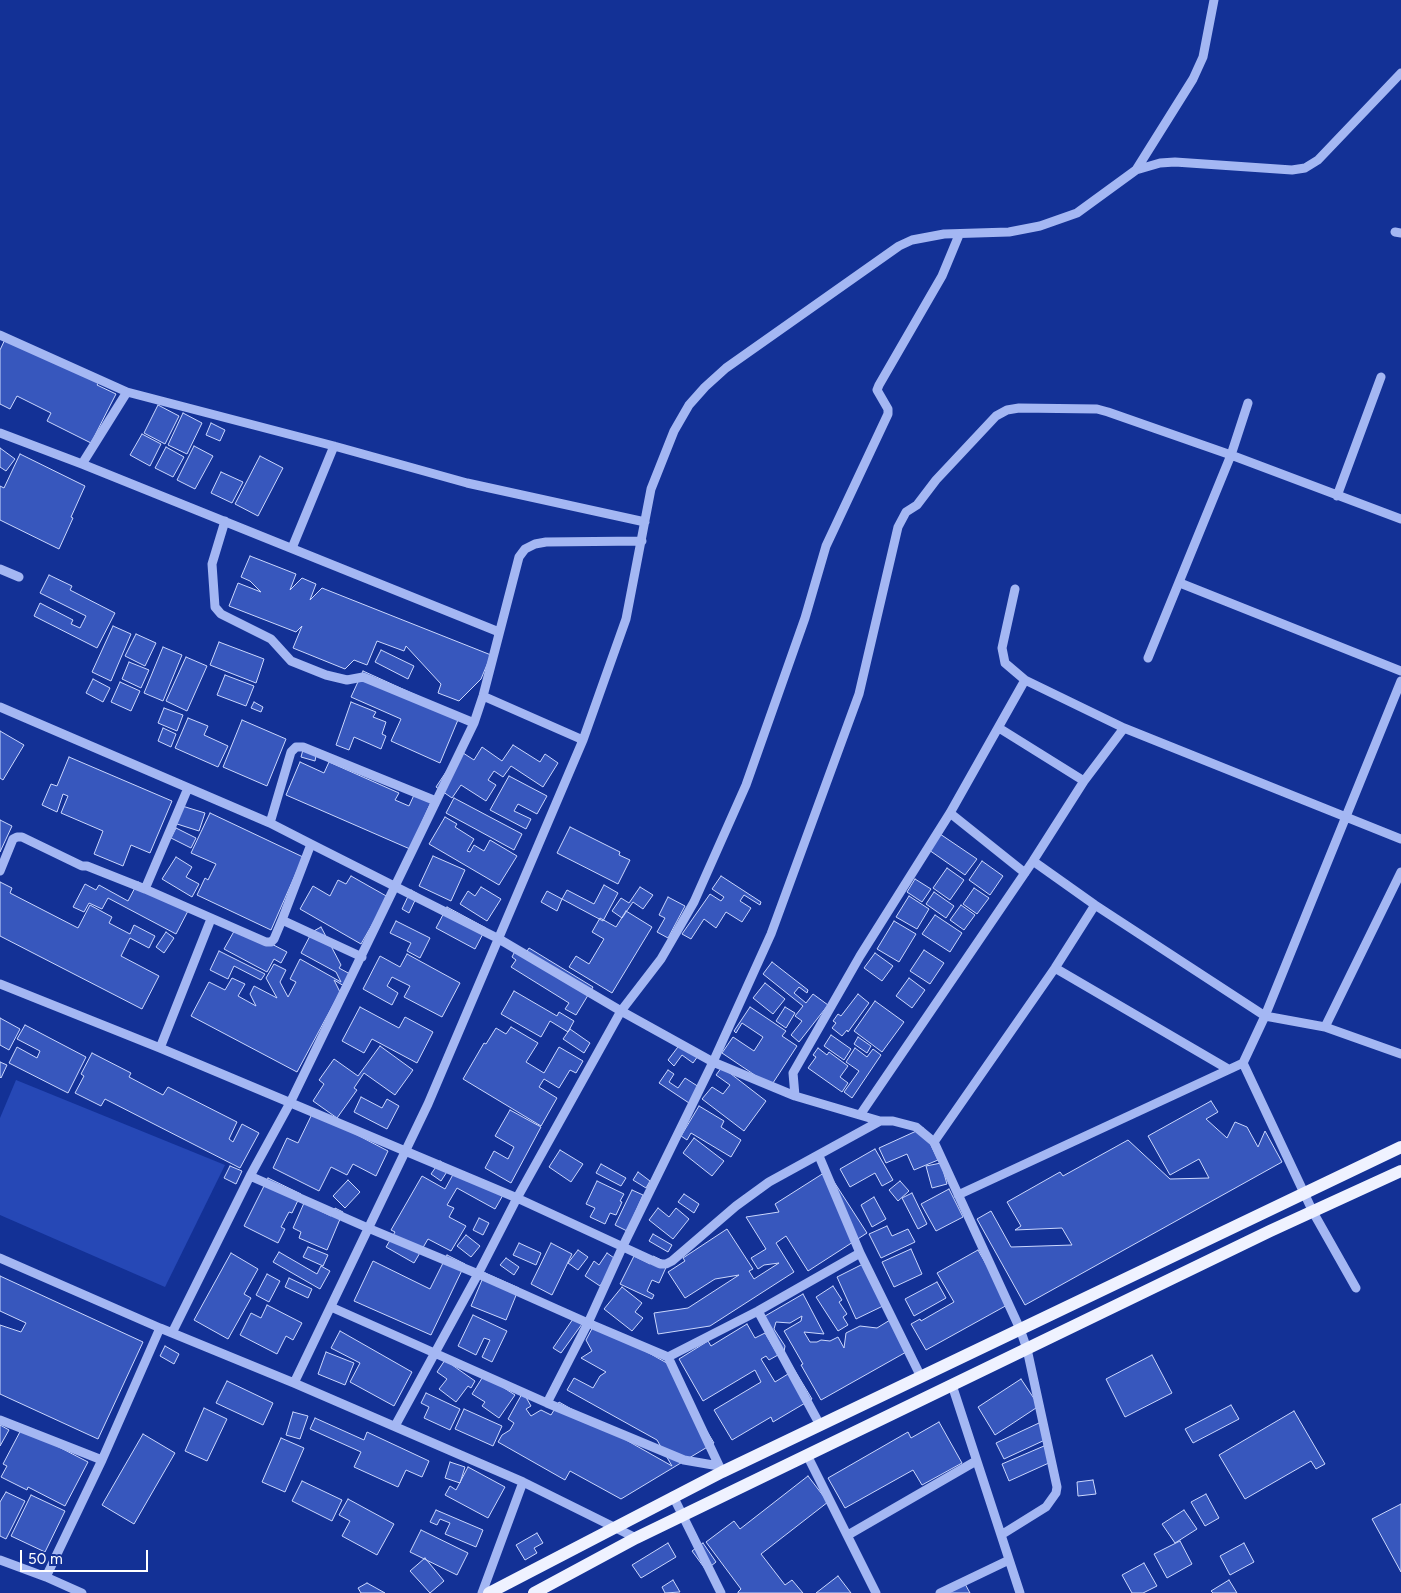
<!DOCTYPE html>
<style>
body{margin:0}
#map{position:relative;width:1401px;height:1593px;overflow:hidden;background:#133196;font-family:Figtree,sans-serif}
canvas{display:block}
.scale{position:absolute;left:20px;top:1550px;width:128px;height:22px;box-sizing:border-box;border:2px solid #fff;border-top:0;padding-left:6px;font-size:15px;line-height:18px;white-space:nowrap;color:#fff;-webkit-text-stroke:4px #133196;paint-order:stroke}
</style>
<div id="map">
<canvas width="1401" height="1593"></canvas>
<div class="scale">50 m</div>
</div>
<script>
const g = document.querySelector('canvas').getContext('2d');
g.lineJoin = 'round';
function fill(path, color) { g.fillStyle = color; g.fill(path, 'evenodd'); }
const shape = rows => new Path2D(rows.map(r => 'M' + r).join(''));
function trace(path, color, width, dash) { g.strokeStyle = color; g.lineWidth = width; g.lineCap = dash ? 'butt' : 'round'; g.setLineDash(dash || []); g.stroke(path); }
fill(shape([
 [16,1080,225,1165,165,1287,0,1215,0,1118]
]), '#2648b6');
const building = shape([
 [7,335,99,382,97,385,116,394,91,443,47,421,51,413,17,396,10,409,0,404,0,350,7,335],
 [158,405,179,416,165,444,144,433,158,405],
 [183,413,202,423,187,454,168,445,183,413],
 [211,423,225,430,220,441,206,435,211,423],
 [142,434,161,444,150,466,130,455,142,434],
 [194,446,213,456,195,489,177,480,194,446],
 [166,447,184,457,173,477,155,468,166,447],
 [0,448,15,459,6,471,0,467,0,448],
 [20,454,85,486,71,517,73,518,59,549,0,520,0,486,4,488,20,454],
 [260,456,283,468,258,516,235,504,260,456],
 [221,472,243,482,232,503,211,493,221,472],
 [250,556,296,574,290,590,302,578,316,584,310,600,322,588,491,655,481,679,459,701,438,693,441,684,406,646,404,651,377,641,367,665,354,660,345,669,293,648,302,626,296,632,229,606,238,583,261,592,250,581,241,577,250,556],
 [49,575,72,586,70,590,115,613,97,648,34,616,40,603,73,620,71,624,80,628,86,616,40,593,49,575],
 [113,626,131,634,111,681,92,672,113,626],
 [136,634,156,643,145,666,125,656,136,634],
 [219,642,264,659,256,683,210,665,219,642],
 [163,647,182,655,163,701,144,693,163,647],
 [381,650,414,666,408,679,375,662,381,650],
 [186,657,207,666,187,711,166,701,186,657],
 [129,662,149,670,141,688,122,679,129,662],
 [363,671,460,715,440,763,391,741,401,719,351,697,363,671],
 [225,675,254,686,246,706,217,695,225,675],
 [93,679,110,688,103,702,86,693,93,679],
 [120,682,140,691,131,711,111,702,120,682],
 [254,702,263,707,261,712,251,708,254,702],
 [351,702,376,712,373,717,386,722,382,734,386,736,381,749,354,737,349,750,336,745,351,702],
 [164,708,183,715,177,731,158,723,164,708],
 [188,718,208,726,204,735,228,746,218,767,175,748,188,718],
 [242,720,286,739,267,786,223,767,242,720],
 [163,728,176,734,171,747,158,741,163,728],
 [0,731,24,745,3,780,0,778,0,731],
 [513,745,540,762,545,754,558,763,543,787,511,766,503,777,494,771,488,780,496,785,486,801,461,785,452,798,436,787,460,751,474,760,482,747,502,761,513,745],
 [304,746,317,750,315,761,301,757,304,746],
 [69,757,172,801,150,853,131,845,123,866,94,854,103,831,61,813,68,796,63,794,57,812,42,805,51,784,57,786,69,757],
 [300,762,324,773,329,762,399,793,395,800,409,806,414,795,431,802,410,849,286,795,300,762],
 [509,776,547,796,537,814,518,804,514,811,531,819,526,829,490,810,509,776],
 [454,798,522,834,514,850,446,813,454,798],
 [179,805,205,813,199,831,174,823,179,805],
 [210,813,303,857,271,930,197,895,205,878,208,880,216,864,191,853,210,813],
 [445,817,457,824,455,827,474,839,467,851,470,852,474,845,484,851,490,840,517,856,499,885,429,844,445,817],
 [0,820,12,826,0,852,0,820],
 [570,827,620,852,619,855,630,860,618,884,557,853,570,827],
 [176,828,196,838,191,848,171,838,176,828],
 [940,834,977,859,965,875,929,850,940,834],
 [433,856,465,870,451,901,419,886,433,856],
 [176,857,192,867,186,877,199,884,192,897,162,879,176,857],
 [982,861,1003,876,990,895,969,880,982,861],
 [947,868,964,880,950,900,933,888,947,868],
 [351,876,388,897,361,944,300,909,313,886,330,896,338,880,346,884,351,876],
 [721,876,761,902,760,905,744,895,740,901,751,908,742,922,726,912,716,928,704,919,691,939,682,934,710,894,721,901,724,897,712,889,721,876],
 [915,879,931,889,922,902,907,892,915,879],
 [0,882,12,888,10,893,78,928,90,905,112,917,109,923,130,934,134,925,155,936,149,948,130,938,121,956,159,976,142,1009,0,936,0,882],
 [138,882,189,909,176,934,108,898,102,909,89,903,84,912,73,907,85,884,96,890,99,885,128,901,138,882],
 [604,885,618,893,603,921,562,899,557,911,541,902,547,891,562,899,567,890,594,904,604,885],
 [481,887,501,899,487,921,460,904,468,891,475,896,481,887],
 [640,887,653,895,643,909,633,902,622,918,612,911,621,898,629,903,640,887],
 [974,888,989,898,977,914,963,904,974,888],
 [411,890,418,894,409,913,402,909,411,890],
 [934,892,954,906,946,918,926,904,934,892],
 [909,896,929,909,917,929,896,917,909,896],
 [668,897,685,906,668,938,657,932,665,918,659,915,668,897],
 [961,905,975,915,964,930,950,920,961,905],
 [447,907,486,928,475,949,436,928,447,907],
 [626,911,652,927,612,993,569,967,576,956,589,964,604,939,592,932,600,918,616,927,626,911],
 [935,915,962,933,950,952,922,934,935,915],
 [396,921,430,938,420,958,407,951,411,943,390,933,396,921],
 [894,921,916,934,899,962,877,949,894,921],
 [237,926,287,952,281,963,274,959,267,972,224,949,237,926],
 [321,927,341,965,339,968,350,974,344,986,334,980,340,992,297,1072,191,1016,209,982,225,990,232,978,245,984,238,996,256,1006,250,994,254,986,277,998,266,978,274,964,286,970,280,982,288,997,296,982,290,979,300,959,341,982,336,972,301,953,312,932,321,927],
 [166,932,174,938,164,953,156,947,166,932],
 [517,947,526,953,529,948,593,987,576,1015,565,1009,569,1003,511,967,516,960,512,957,517,947],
 [924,950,944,963,930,984,910,971,924,950],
 [219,951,265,974,261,980,234,966,228,979,210,970,219,951],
 [875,953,893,966,882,981,864,968,875,953],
 [407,954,460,983,442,1017,404,997,410,986,392,977,387,986,398,993,392,1005,363,989,380,956,400,967,407,954],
 [772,962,808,990,807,993,799,987,794,993,806,1003,813,994,828,1005,799,1042,791,1035,802,1021,795,1016,803,1006,763,974,772,962],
 [909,978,925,990,912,1008,896,996,909,978],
 [765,983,785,999,773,1014,753,998,765,983],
 [514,991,557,1016,559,1012,574,1021,568,1032,550,1021,541,1037,501,1014,514,991],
 [858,994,869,1003,848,1032,847,1030,842,1036,832,1028,836,1023,833,1021,838,1014,841,1016,858,994],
 [875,1001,904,1022,882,1052,854,1031,875,1001],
 [360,1007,399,1028,405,1017,433,1032,417,1063,372,1039,364,1053,342,1041,360,1007],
 [750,1007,786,1031,782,1036,797,1046,771,1086,722,1053,733,1037,754,1051,763,1037,742,1023,736,1033,734,1031,750,1007],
 [785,1007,795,1013,786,1028,776,1021,785,1007],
 [0,1018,20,1029,9,1050,0,1045,0,1018],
 [25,1025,86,1057,68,1093,9,1063,17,1047,37,1058,40,1051,17,1039,25,1025],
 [511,1027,538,1043,526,1062,544,1073,559,1047,583,1061,576,1073,570,1070,559,1088,544,1079,539,1087,557,1098,541,1126,463,1079,484,1043,486,1044,496,1028,506,1034,511,1027],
 [570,1029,590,1043,584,1053,563,1039,570,1029],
 [831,1035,851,1049,844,1060,824,1046,831,1035],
 [858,1037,871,1046,867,1053,854,1044,858,1037],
 [681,1043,698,1056,693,1063,682,1055,674,1066,668,1060,681,1043],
 [380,1046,413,1070,395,1095,364,1073,354,1088,357,1090,337,1118,313,1101,324,1084,319,1080,334,1059,358,1076,380,1046],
 [818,1048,827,1055,829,1052,848,1066,840,1077,848,1083,842,1092,808,1068,816,1057,813,1055,818,1048],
 [855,1048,867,1057,873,1049,881,1055,852,1098,844,1092,859,1071,846,1062,855,1048],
 [92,1053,131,1073,129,1077,163,1095,168,1087,237,1122,229,1139,233,1142,242,1124,259,1133,240,1168,105,1099,101,1106,75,1093,84,1076,81,1074,92,1053],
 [0,1062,7,1065,1,1078,0,1077,0,1062],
 [722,1067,766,1101,744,1131,702,1099,712,1087,723,1094,730,1085,716,1075,722,1067],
 [668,1070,674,1074,669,1082,678,1088,685,1078,699,1087,689,1103,659,1083,668,1070],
 [361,1097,382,1108,387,1099,399,1106,387,1129,354,1112,361,1097],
 [1211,1101,1218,1112,1206,1119,1227,1138,1235,1122,1247,1127,1258,1147,1265,1131,1282,1162,1025,1305,977,1219,991,1211,1011,1247,1072,1245,1062,1228,1015,1230,1021,1226,1007,1202,1060,1172,1063,1176,1128,1140,1170,1179,1209,1178,1199,1159,1170,1175,1148,1136,1211,1101],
 [699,1106,724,1121,721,1127,741,1140,731,1157,691,1133,687,1140,681,1136,699,1106],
 [510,1110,541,1127,511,1183,485,1168,494,1151,508,1159,514,1147,495,1136,510,1110],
 [313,1112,388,1151,376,1176,353,1164,347,1175,331,1167,319,1191,273,1168,287,1138,298,1143,313,1112],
 [923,1128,938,1160,914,1170,907,1154,886,1163,879,1148,923,1128],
 [694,1138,724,1161,712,1176,683,1153,694,1138],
 [875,1149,893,1180,882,1186,875,1173,850,1187,840,1169,875,1149],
 [560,1150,583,1164,571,1182,549,1167,560,1150],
 [440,1161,450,1167,441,1181,431,1174,440,1161],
 [941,1163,947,1184,932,1188,926,1166,941,1163],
 [601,1164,626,1178,621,1186,596,1173,601,1164],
 [230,1166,242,1171,236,1184,224,1178,230,1166],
 [456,1169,503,1195,495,1209,457,1188,447,1205,454,1208,449,1217,466,1226,451,1251,428,1239,414,1263,386,1247,395,1232,391,1230,422,1176,445,1189,456,1169],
 [827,1171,867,1233,808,1271,786,1236,776,1243,794,1272,710,1326,658,1334,654,1313,688,1308,739,1275,715,1279,685,1298,668,1272,685,1261,683,1258,727,1229,753,1269,749,1271,754,1279,779,1263,764,1265,758,1269,751,1258,766,1249,746,1217,779,1212,775,1204,827,1171],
 [638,1172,650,1181,646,1188,633,1180,638,1172],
 [268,1178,301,1194,292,1213,289,1212,281,1227,285,1229,278,1243,244,1226,268,1178],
 [348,1180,360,1192,345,1208,333,1196,348,1180],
 [597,1181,624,1194,620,1201,622,1202,616,1215,610,1213,605,1224,590,1217,595,1208,586,1204,597,1181],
 [900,1181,909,1191,898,1201,889,1190,900,1181],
 [949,1189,963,1217,936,1231,921,1204,949,1189],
 [632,1190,643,1195,627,1231,615,1225,632,1190],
 [912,1193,927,1224,918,1229,902,1198,912,1193],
 [684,1194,699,1204,694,1213,678,1202,684,1194],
 [874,1197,886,1219,872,1227,861,1205,874,1197],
 [304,1203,331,1216,335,1208,343,1212,327,1250,299,1238,301,1232,293,1228,304,1203],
 [658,1208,669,1217,676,1208,689,1219,673,1239,649,1220,658,1208],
 [479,1218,489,1223,483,1235,473,1230,479,1218],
 [887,1226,892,1236,908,1229,915,1242,881,1258,869,1234,887,1226],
 [653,1234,672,1245,668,1252,649,1241,653,1234],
 [466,1235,480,1246,471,1257,457,1246,466,1235],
 [519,1243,541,1253,536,1265,513,1255,519,1243],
 [551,1243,572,1254,552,1295,531,1284,551,1243],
 [308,1247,328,1255,323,1266,303,1257,308,1247],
 [911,1249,922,1274,894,1287,882,1262,911,1249],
 [578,1250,588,1257,578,1270,568,1263,578,1250],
 [978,1250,1009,1304,926,1350,911,1324,920,1319,921,1321,954,1302,937,1273,978,1250],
 [279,1252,317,1274,321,1266,330,1271,320,1289,273,1262,279,1252],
 [231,1253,258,1269,244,1294,251,1298,228,1339,194,1320,231,1253],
 [607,1253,617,1260,600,1286,585,1276,594,1261,599,1265,607,1253],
 [447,1255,465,1264,431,1335,354,1301,373,1261,430,1289,447,1255],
 [634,1256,650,1264,653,1256,668,1263,659,1283,652,1280,647,1291,654,1295,652,1299,620,1284,634,1256],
 [506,1258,519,1267,514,1275,500,1265,506,1258],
 [865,1263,885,1305,856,1319,837,1277,865,1263],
 [485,1273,519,1288,506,1320,471,1306,485,1273],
 [267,1274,280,1281,269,1302,256,1295,267,1274],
 [0,1276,143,1342,98,1439,0,1394,0,1325,21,1332,26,1323,0,1311,0,1276],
 [289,1278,312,1289,308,1298,285,1287,289,1278],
 [937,1282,946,1298,914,1316,905,1299,937,1282],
 [833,1286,842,1300,839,1302,847,1314,843,1317,848,1325,838,1331,816,1297,833,1286],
 [622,1287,642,1303,635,1312,643,1318,632,1331,604,1309,622,1287],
 [803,1294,824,1334,804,1332,810,1342,817,1342,821,1340,830,1341,838,1337,844,1348,846,1333,860,1326,877,1328,890,1320,908,1351,821,1400,801,1365,803,1364,784,1331,801,1321,802,1316,790,1323,776,1322,774,1329,785,1346,783,1358,760,1319,803,1294],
 [267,1305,302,1323,293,1340,286,1336,277,1354,240,1335,251,1313,261,1318,267,1305],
 [473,1315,507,1331,492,1362,482,1357,490,1340,484,1338,476,1355,458,1346,473,1315],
 [573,1319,582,1324,561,1353,553,1348,573,1319],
 [595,1323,674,1367,671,1372,714,1443,621,1499,570,1471,565,1480,498,1442,502,1435,510,1430,514,1423,508,1419,523,1392,531,1406,526,1409,531,1416,541,1410,551,1415,559,1402,672,1466,657,1440,567,1390,574,1378,593,1388,600,1376,606,1372,581,1358,592,1351,586,1340,595,1323],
 [747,1324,755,1338,765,1333,778,1355,769,1360,766,1356,761,1359,775,1382,788,1374,786,1356,812,1399,773,1422,771,1417,732,1440,714,1410,761,1382,755,1370,703,1401,679,1359,708,1341,711,1346,747,1324],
 [340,1331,412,1372,394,1406,350,1382,360,1363,331,1348,340,1331],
 [165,1346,179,1354,174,1364,160,1356,165,1346],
 [326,1352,354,1363,345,1385,318,1374,326,1352],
 [1152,1355,1172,1393,1125,1417,1106,1379,1152,1355],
 [445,1360,475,1381,471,1388,468,1386,456,1402,439,1389,447,1379,437,1372,445,1360],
 [484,1375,515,1395,499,1418,482,1406,485,1402,472,1394,484,1375],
 [1021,1379,1039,1406,995,1435,978,1407,1021,1379],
 [227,1381,273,1403,263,1425,216,1403,227,1381],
 [426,1393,460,1409,450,1430,424,1418,429,1407,421,1403,426,1393],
 [1231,1405,1239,1419,1193,1443,1185,1429,1231,1405],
 [204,1408,227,1419,207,1461,185,1451,204,1408],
 [464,1409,502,1426,493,1446,455,1429,464,1409],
 [1294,1411,1325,1464,1316,1469,1311,1461,1245,1499,1219,1455,1294,1411],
 [293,1412,308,1416,300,1439,286,1435,293,1412],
 [315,1418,364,1440,367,1432,429,1461,422,1477,406,1470,398,1487,354,1467,361,1452,310,1429,315,1418],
 [939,1422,962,1463,922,1485,913,1470,845,1508,828,1478,908,1432,911,1438,939,1422],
 [1039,1423,1047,1439,1004,1459,996,1443,1039,1423],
 [0,1425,9,1430,0,1446,0,1425],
 [22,1428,88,1462,65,1506,28,1487,27,1490,1,1477,7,1466,3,1464,22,1428],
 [143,1434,175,1453,134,1524,102,1505,143,1434],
 [281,1438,304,1448,285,1492,262,1482,281,1438],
 [1044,1446,1051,1462,1009,1481,1002,1464,1044,1446],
 [450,1462,465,1467,460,1483,445,1478,450,1462],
 [468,1467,505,1487,488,1518,445,1495,450,1486,456,1490,468,1467],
 [808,1476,828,1502,761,1554,785,1585,792,1580,803,1593,738,1593,738,1592,741,1589,706,1542,734,1521,740,1529,808,1476],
 [1093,1480,1096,1494,1078,1496,1077,1482,1093,1480],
 [302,1481,342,1500,332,1521,292,1501,302,1481],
 [6,1492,25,1501,6,1539,0,1536,0,1502,6,1492],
 [1206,1494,1219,1518,1205,1526,1191,1502,1206,1494],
 [31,1495,65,1511,45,1552,11,1536,31,1495],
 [348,1499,394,1524,377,1555,342,1536,350,1521,339,1515,348,1499],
 [1401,1504,1401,1572,1372,1519,1401,1504],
 [436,1510,483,1530,476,1547,445,1534,450,1523,440,1519,437,1525,430,1522,436,1510],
 [1184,1510,1197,1529,1175,1543,1162,1524,1184,1510],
 [421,1530,468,1553,457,1575,410,1552,421,1530],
 [537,1533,543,1543,534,1548,537,1553,525,1560,516,1545,537,1533],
 [1180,1541,1192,1564,1167,1578,1154,1554,1180,1541],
 [668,1543,676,1557,641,1578,632,1565,668,1543],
 [703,1543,716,1562,706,1570,692,1551,703,1543],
 [1244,1543,1254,1562,1230,1575,1220,1556,1244,1543],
 [425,1558,444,1581,430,1593,410,1571,425,1558],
 [1144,1563,1157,1586,1143,1593,1132,1593,1122,1575,1144,1563],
 [838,1576,851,1593,816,1593,838,1576],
 [673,1580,680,1592,665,1593,662,1587,673,1580],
 [1229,1580,1237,1593,1213,1593,1211,1591,1229,1580],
 [964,1582,970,1593,944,1593,964,1582],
 [367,1583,385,1593,361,1593,358,1588,367,1583]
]);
fill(building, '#3757bd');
trace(building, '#cbd7fd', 1);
trace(shape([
 [1136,170,1160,163,1175,162,1292,170,1305,168,1318,160,1401,73],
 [1395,232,1401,233],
 [0,335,127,392,334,446,467,483,645,522],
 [0,433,82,464,499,632],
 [82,464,127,392],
 [1337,496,1381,377],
 [225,521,212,564,215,607,221,614,271,639,291,661,326,675,347,680,363,677,474,723],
 [292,548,334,446],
 [0,569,19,577],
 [1180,583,1401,671],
 [1015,589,1002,648,1005,663,1025,680,1124,728,1401,839],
 [1148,658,1231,455,1248,403],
 [483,696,583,740],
 [0,707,270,823,311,844,499,939,621,1011,713,1062,795,1096,880,1121,893,1121,916,1127,934,1142,1020,1329,1027,1349,1057,1487,1056,1493,1046,1507,1001,1535],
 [999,728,1084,781],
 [950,813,1025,873],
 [270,823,291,752,296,747,303,747,436,801],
 [311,844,282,920,362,957],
 [1033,861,1095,905,1265,1016,1325,1027,1401,1054],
 [0,871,13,839,17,837,22,837,82,866,87,866,145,889,266,942,271,942,274,939,282,920],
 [145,889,188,788],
 [1055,968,1228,1069],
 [0,984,160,1048,517,1198,660,1264,666,1264,672,1261,736,1206,769,1182,880,1121],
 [1325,1027,1401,872],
 [160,1048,211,919],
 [1243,1063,1313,1212,1356,1288],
 [795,1096,793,1073,860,956,950,813,1025,680],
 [860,1115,1033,861,1084,781,1124,728],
 [934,1142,1055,968,1095,905],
 [819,1156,860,1253,921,1377],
 [250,1176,368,1228,478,1274,588,1323,668,1357,722,1472],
 [958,1195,1243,1063,1265,1016,1401,681],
 [0,1258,160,1328,294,1383,523,1482,636,1538],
 [331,1307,547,1403,684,1460,719,1466],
 [758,1311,820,1425],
 [172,1333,250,1176,290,1103,474,723,483,696,519,557,525,549,535,544,546,542,642,541],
 [668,1357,758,1311,860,1253],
 [294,1383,428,1104,583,740,626,619,651,489,674,431,689,405,705,387,726,368,899,246,912,240,944,234,1009,232,1040,226,1077,213,1136,170,1193,79,1203,57,1214,0],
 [952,1385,1020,1593],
 [547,1403,588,1323,622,1248,713,1062,771,934,859,694,898,527,906,512,917,505,936,480,996,416,1007,410,1019,408,1097,409,1108,412,1231,455,1401,519],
 [0,1420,102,1460],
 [395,1426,478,1274,517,1198,621,1011,661,959,694,902,746,785,805,618,826,546,888,414,888,409,877,390,879,385,942,276,959,235],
 [807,1455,876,1593],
 [673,1496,721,1593],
 [848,1535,976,1461],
 [0,1560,46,1577,82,1593],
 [46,1577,102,1460,160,1328],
 [482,1593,523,1482],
 [940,1593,1009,1560]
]), '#a4b7f3', 9);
trace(shape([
 [489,1593,722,1472,1401,1147],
 [534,1593,636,1538,1270,1231,1401,1171]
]), '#eff2ff', 12);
</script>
